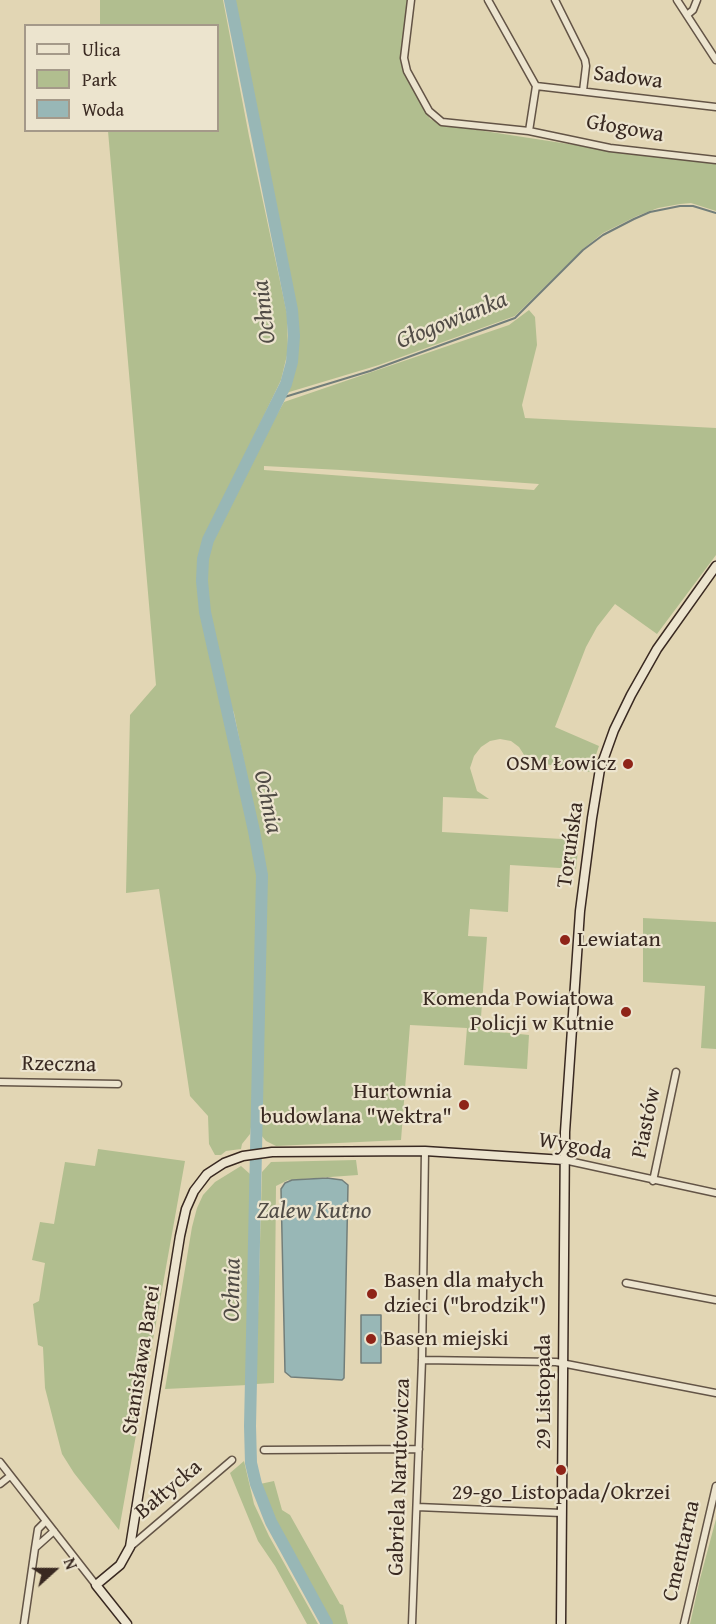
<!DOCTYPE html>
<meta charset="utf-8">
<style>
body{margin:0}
#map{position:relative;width:716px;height:1624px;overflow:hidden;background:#e2d6b4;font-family:"Gentium Book Plus",serif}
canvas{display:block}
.legend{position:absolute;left:24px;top:24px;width:195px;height:108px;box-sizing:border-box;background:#ece4ce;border:2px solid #a49989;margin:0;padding:8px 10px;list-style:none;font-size:18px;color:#392921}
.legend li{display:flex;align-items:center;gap:12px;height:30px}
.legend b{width:30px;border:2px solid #a49989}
.north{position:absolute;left:24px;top:1540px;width:60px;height:60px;-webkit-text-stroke:4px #ece4ce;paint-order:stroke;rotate:69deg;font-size:16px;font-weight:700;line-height:24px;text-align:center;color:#392921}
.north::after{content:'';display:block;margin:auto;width:21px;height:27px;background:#392921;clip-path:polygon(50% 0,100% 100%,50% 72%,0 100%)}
</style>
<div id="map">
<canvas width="716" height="1624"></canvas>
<ul class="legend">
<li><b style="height:8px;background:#ece4ce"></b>Ulica</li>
<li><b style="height:16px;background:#b1be8f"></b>Park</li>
<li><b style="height:16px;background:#98b7b6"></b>Woda</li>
</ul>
<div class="north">N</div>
</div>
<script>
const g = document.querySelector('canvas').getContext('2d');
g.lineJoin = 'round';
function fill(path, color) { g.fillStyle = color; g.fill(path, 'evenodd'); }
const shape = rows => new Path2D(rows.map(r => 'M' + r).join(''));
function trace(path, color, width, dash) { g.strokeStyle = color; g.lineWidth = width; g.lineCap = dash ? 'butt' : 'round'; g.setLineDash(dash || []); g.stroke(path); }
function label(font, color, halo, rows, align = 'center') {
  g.font = font + ' "Gentium Book Plus",serif'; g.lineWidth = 4.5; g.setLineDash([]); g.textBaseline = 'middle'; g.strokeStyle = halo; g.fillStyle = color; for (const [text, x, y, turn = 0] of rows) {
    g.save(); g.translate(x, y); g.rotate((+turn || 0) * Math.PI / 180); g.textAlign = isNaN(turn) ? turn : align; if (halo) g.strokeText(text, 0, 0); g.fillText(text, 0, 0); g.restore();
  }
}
fill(shape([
 [100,0,223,0,249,136,287,314,288,351,281,380,210,528,200,556,199,588,202,616,244,803,257,873,253,1113,250,1134,242,1144,241,1149,226,1151,221,1155,215,1155,209,1144,208,1116,190,1096,159,889,126,893,130,715,156,685,108,131,218,130,218,26,100,25],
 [232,0,408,0,402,62,405,72,430,119,445,125,614,151,716,162,716,211,691,203,680,204,658,208,637,216,603,233,583,249,515,316,379,365,286,393,295,361,297,319],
 [529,310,535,317,537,345,522,405,525,418,716,428,716,555,657,634,615,604,597,627,586,647,555,727,599,746,590,772,528,761,519,747,511,741,500,739,490,741,481,747,474,756,470,768,477,791,489,799,443,797,442,832,579,840,576,869,510,865,508,912,470,909,468,936,487,937,480,1030,529,1035,527,1069,464,1065,467,1028,410,1025,401,1140,276,1146,266,1141,261,1135,265,866,234,713,230,703,211,616,206,586,209,549,243,474,284,402,509,325],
 [264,466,341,470,539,484,534,490,264,470],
 [643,918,716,922,716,1049,701,1048,705,986,643,982],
 [98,1149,185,1161,119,1530,74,1473,62,1454,45,1388,43,1347,38,1345,33,1304,39,1301,45,1263,32,1260,40,1222,54,1224,65,1162,95,1166],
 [356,1160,358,1175,288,1180,276,1186,274,1383,256,1384,262,1172,271,1162],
 [241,1166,250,1174,251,1184,248,1385,165,1389,192,1227,197,1208,203,1195,215,1182],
 [244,1461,254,1504,269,1536,318,1624,307,1624,275,1566,258,1541,230,1473],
 [274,1481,282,1510,290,1515,340,1604,343,1605,348,1624,330,1624,279,1533,264,1500,260,1484],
 [716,1519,716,1624,690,1624,700,1579]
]), '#b1be8f');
const water = shape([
 [327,1178,342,1180,348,1185,344,1378,342,1380,291,1377,285,1372,281,1189,285,1183,292,1180,327,1178],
 [361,1315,381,1315,381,1363,361,1363,361,1315]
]);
fill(water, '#98b7b6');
trace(water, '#727e7a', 1.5);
trace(shape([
 [278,399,370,371,515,318,583,250,603,235,634,219,650,212,680,206,693,206,716,213]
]), '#727e7a', 2);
trace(shape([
 [230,0,292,310,294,336,292,362,286,384,208,540,203,559,202,581,205,612,254,831,262,875,250,1426,251,1463,256,1484,271,1522,327,1624]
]), '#98b7b6', 12);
const street = shape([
 [411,0,404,58,407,71,429,111,442,122,529,131,536,86],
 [488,0,536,86],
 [555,0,585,60,586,66,583,91],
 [677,0,716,60],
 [687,15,693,10,697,0],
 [536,86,716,107],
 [529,131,610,148,716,160],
 [0,1082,118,1084],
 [564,1160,716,1193],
 [653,1181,676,1072],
 [626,1283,716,1300],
 [422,1360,556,1362,716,1393],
 [264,1450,419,1449],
 [0,1462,96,1585],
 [0,1484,10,1476],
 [417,1507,562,1513],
 [46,1521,38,1529,35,1548,54,1531],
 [130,1547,232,1460],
 [24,1624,35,1548],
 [412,1624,422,1360,425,1151],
 [684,1624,716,1486]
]);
const secondary = shape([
 [127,1624,96,1585,120,1565,130,1547,180,1236,186,1209,194,1191,207,1174,224,1163,243,1156,272,1152,425,1151,564,1160],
 [561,1624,565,1132,580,911,592,818,600,769,614,730,631,695,657,649,716,566]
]);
trace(street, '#635446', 9);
trace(secondary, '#392921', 11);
trace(street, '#ece4ce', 6);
trace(secondary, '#ece4ce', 8);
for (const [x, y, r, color] of [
 [628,764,6,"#8f2418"],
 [565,940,6,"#8f2418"],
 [626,1012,6,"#8f2418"],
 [464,1105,6,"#8f2418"],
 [372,1294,6,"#8f2418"],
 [371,1339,6,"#8f2418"],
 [561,1470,6,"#8f2418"]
]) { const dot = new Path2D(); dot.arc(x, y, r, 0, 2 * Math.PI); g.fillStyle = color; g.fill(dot); trace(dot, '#ece4ce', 2); }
label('22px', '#392921', '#ece4ce', [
 ["Sadowa",628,78,7],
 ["Głogowa",625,129,10],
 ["Toruńska",571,845,-82],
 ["Rzeczna",59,1065,1],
 ["Piastów",647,1123,-78],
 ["Wygoda",575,1147,10],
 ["Stanisława Barei",142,1360,-81],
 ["29 Listopada",544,1392,-90],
 ["Gabriela Narutowicza",400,1477,-88],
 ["Bałtycka",169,1490,-40],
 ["Cmentarna",682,1551,-77]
]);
label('22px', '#392921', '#ece4ce', [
 ["OSM Łowicz",616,764],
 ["Lewiatan",577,940,"left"],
 ["Komenda Powiatowa",614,999],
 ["Policji w Kutnie",614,1024],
 ["Hurtownia",452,1092],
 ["budowlana \"Wektra\"",452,1117],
 ["Basen dla małych",384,1281,"left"],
 ["dzieci (\"brodzik\")",384,1306,"left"],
 ["Basen miejski",383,1339,"left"],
 ["29-go_Listopada/Okrzei",561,1493,"center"]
], 'right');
label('italic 24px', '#514c46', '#ece4ce', [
 ["Ochnia",265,312,-97],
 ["Głogowianka",452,321,-22],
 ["Ochnia",267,802,78],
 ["Zalew Kutno",314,1212],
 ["Ochnia",233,1290,-89]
]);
</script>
